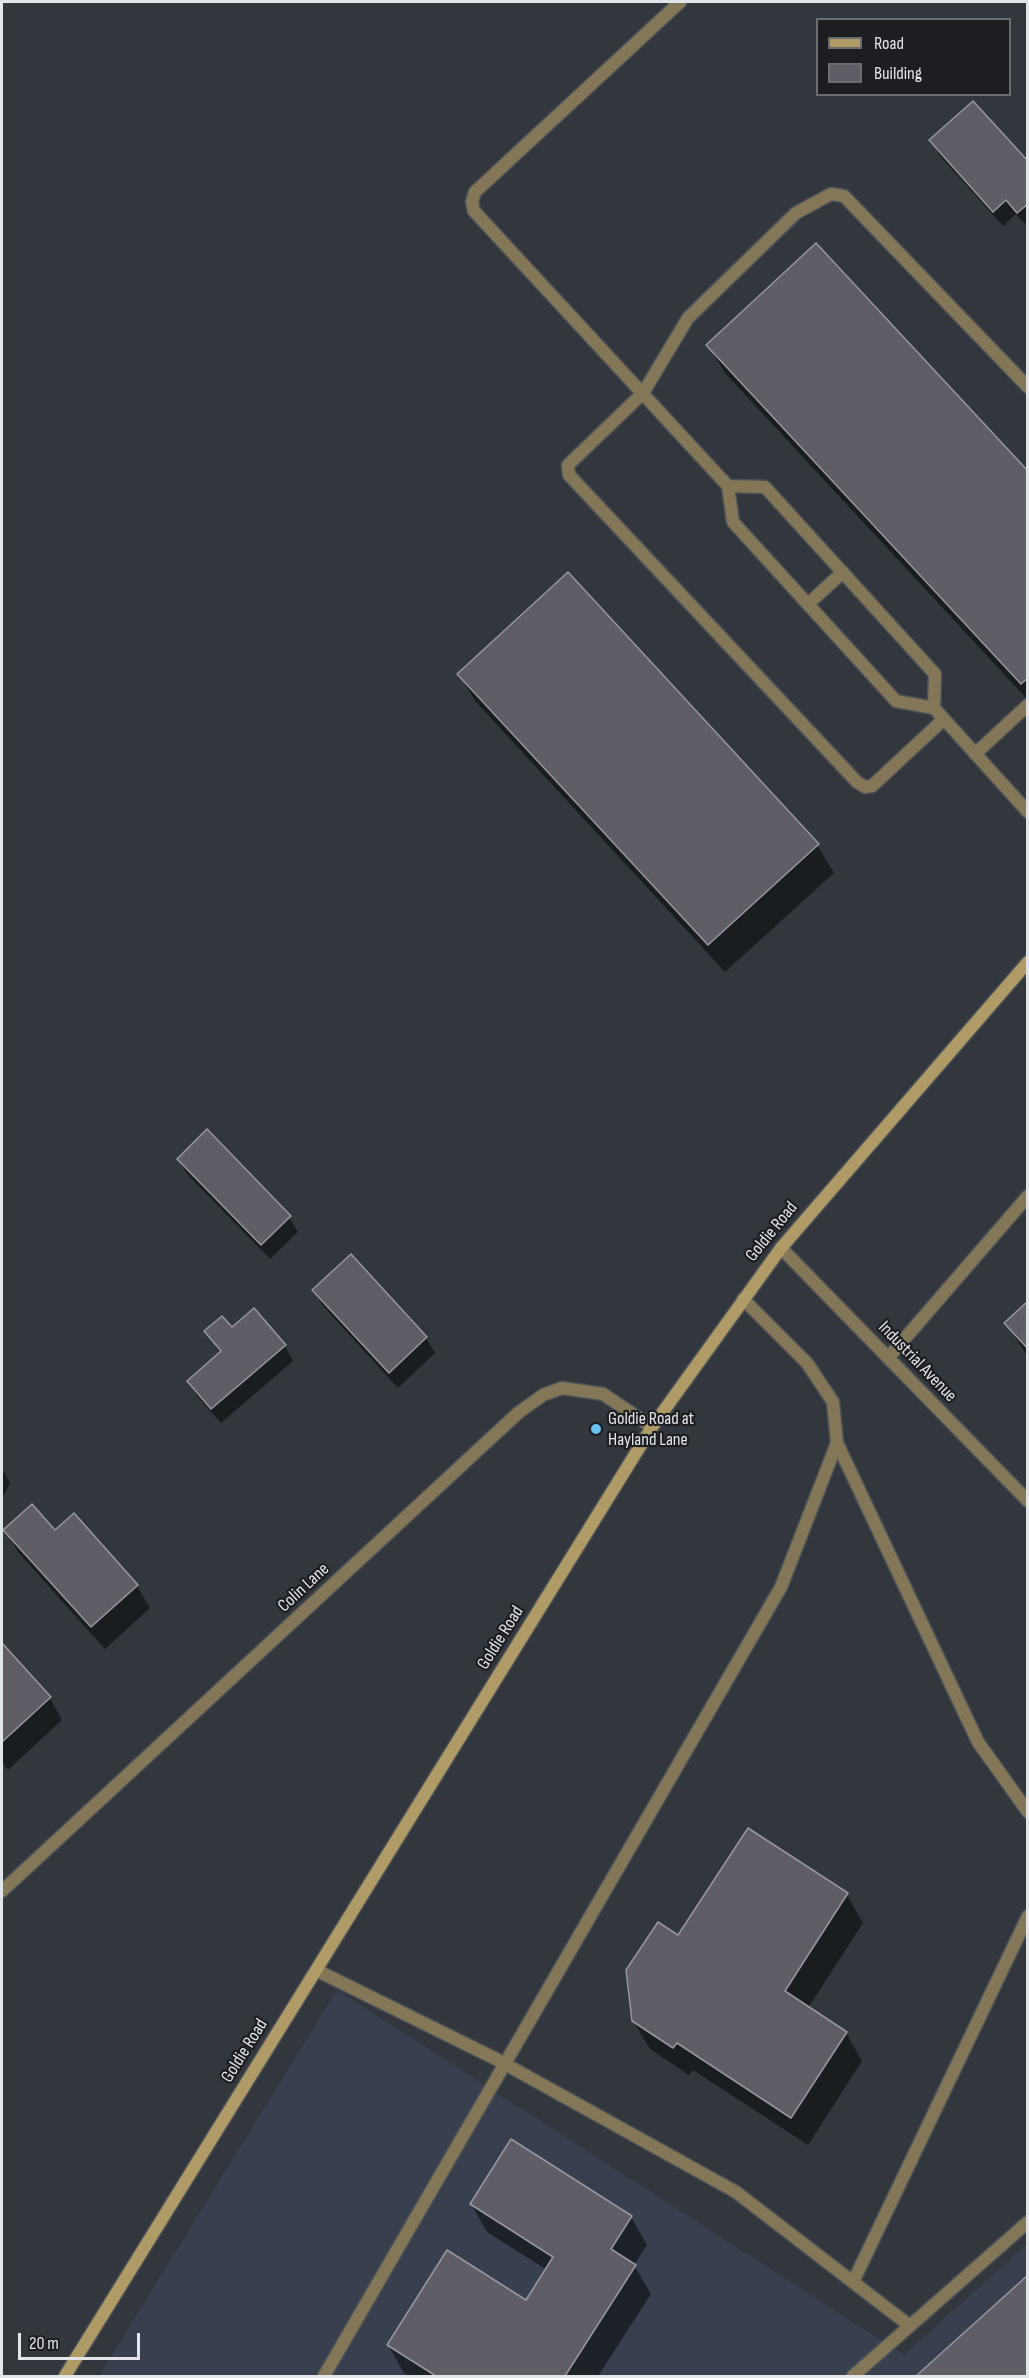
<!DOCTYPE html>
<style>
body{margin:0}
#map{position:relative;width:1029px;height:2378px;overflow:hidden;background:#32373d;font-family:"Sofia Sans Condensed",sans-serif}
canvas{display:block}
.frame{position:absolute;inset:0;border:3px solid #e2e5e9;pointer-events:none}
.legend{position:absolute;left:816px;top:18px;width:195px;height:78px;box-sizing:border-box;background:#1c1e21;border:2px solid #6b6e71;margin:0;padding:8px 10px;list-style:none;font-size:18px;color:#e2e5e9}
.legend li{display:flex;align-items:center;gap:12px;height:30px}
.legend b{width:30px;border:2px solid #6b6e71}
.scale{position:absolute;left:18px;top:2333px;width:122px;height:27px;box-sizing:border-box;border:3px solid #e2e5e9;border-top:0;padding-left:8px;font-size:18px;line-height:21px;white-space:nowrap;color:#e2e5e9;-webkit-text-stroke:4px #1c1e21;paint-order:stroke}
</style>
<div id="map">
<canvas width="1029" height="2378"></canvas>
<div class="frame"></div>
<ul class="legend">
<li><b style="height:8px;background:#b09b67"></b>Road</li>
<li><b style="height:16px;background:#5f5e67"></b>Building</li>
</ul>
<div class="scale">20 m</div>
</div>
<script>
const g = document.querySelector('canvas').getContext('2d');
g.lineJoin = 'round';
function fill(path, color) { g.fillStyle = color; g.fill(path, 'evenodd'); }
const shape = rows => new Path2D(rows.map(r => 'M' + r).join(''));
function trace(path, color, width, dash) { g.strokeStyle = color; g.lineWidth = width; g.lineCap = dash ? 'butt' : 'round'; g.setLineDash(dash || []); g.stroke(path); }
function label(font, color, halo, rows, align = 'center') {
  g.font = font + ' "Sofia Sans Condensed",sans-serif'; g.lineWidth = 4.5; g.setLineDash([]); g.textBaseline = 'middle'; g.strokeStyle = halo; g.fillStyle = color; for (const [text, x, y, turn = 0] of rows) {
    g.save(); g.translate(x, y); g.rotate((+turn || 0) * Math.PI / 180); g.textAlign = isNaN(turn) ? turn : align; if (halo) g.strokeText(text, 0, 0); g.fillText(text, 0, 0); g.restore();
  }
}
fill(shape([
 [337,1990,904,2355,1027,2244,1027,2376,99,2376]
]), '#37404c');
fill(shape([
 [931,140,1028,163,1028,227,1016,214,1003,226,940,156],
 [708,345,1028,473,1028,700,725,373],
 [459,674,817,845,834,873,725,972,476,702],
 [178,1159,289,1217,298,1232,270,1259,187,1174],
 [351,1256,426,1338,435,1353,398,1388,323,1306,314,1291],
 [1028,1303,1028,1357,1006,1323],
 [232,1329,285,1346,293,1361,221,1423,197,1396,189,1381,221,1354,206,1331],
 [2,1468,10,1483,2,1499],
 [74,1515,137,1586,150,1608,105,1649,18,1552,5,1530,55,1532],
 [2,1645,50,1698,62,1720,8,1770,2,1762],
 [847,1895,863,1923,808,2008,846,2033,862,2061,808,2145,693,2070,689,2075,650,2049,633,2021,678,1937],
 [471,2204,631,2217,647,2245,634,2265,651,2294,598,2376,410,2376,404,2373,388,2345,526,2302,547,2270,487,2232],
 [1028,2277,1028,2376,918,2376]
]), '#0007');
const building = shape([
 [973,101,1028,161,1028,204,1017,213,1006,200,993,212,929,140,973,101],
 [816,243,1028,471,1028,678,1021,684,706,345,816,243],
 [568,572,819,844,708,945,457,674,568,572],
 [207,1129,291,1216,261,1245,177,1159,207,1129],
 [351,1254,427,1337,389,1373,312,1290,351,1254],
 [1028,1301,1028,1349,1004,1323,1028,1301],
 [254,1308,286,1345,211,1409,187,1381,221,1351,204,1331,222,1316,232,1327,254,1308],
 [32,1504,55,1530,74,1513,138,1585,91,1627,3,1530,32,1504],
 [2,1643,51,1697,2,1742,2,1643],
 [748,1828,848,1893,785,1991,847,2032,791,2118,677,2043,673,2048,632,2021,626,1970,658,1922,678,1935,748,1828],
 [511,2139,632,2216,611,2249,636,2265,565,2376,436,2376,387,2345,447,2250,526,2300,553,2257,470,2204,511,2139],
 [1028,2275,1028,2376,916,2376,1028,2275]
]);
fill(building, '#5f5e67');
trace(building, '#9797a0', 1.5);
const lane = shape([
 [680,2,475,192,472,202,474,211,728,486],
 [808,604,843,572],
 [934,708,935,674,765,487,728,486,733,522,896,701,934,708,1028,812],
 [944,719,872,786,865,787,857,782,569,475,568,465,643,393,688,318,796,213,831,194,844,196,1028,387],
 [975,754,1028,705],
 [888,1358,1028,1196],
 [837,1443,978,1742,1028,1812],
 [316,1970,496,2059,736,2192,910,2326],
 [853,2282,1028,1916],
 [324,2376,781,1587,837,1443,833,1402,807,1363,743,1299],
 [853,2376,1028,2222]
]);
const street = shape([
 [781,1248,1028,1501],
 [2,1891,518,1413,543,1395,562,1388,603,1394,652,1427]
]);
const secondary = shape([
 [65,2376,652,1427,781,1248,1028,962]
]);
trace(lane, '#4e5359', 15);
trace(street, '#4e5359', 15);
trace(secondary, '#4e5359', 15);
trace(lane, '#847757', 12);
trace(street, '#847757', 12);
trace(secondary, '#b09b67', 12);
for (const [x, y, r, color] of [
 [596,1429,6,"#6bc3f2"]
]) { const dot = new Path2D(); dot.arc(x, y, r, 0, 2 * Math.PI); g.fillStyle = color; g.fill(dot); trace(dot, '#1c1e21', 2); }
label('18px', '#e2e5e9', '#1c1e21', [
 ["Goldie Road",772,1232,-51],
 ["Industrial Avenue",917,1362,46],
 ["Colin Lane",304,1588,-43],
 ["Goldie Road",501,1638,-58],
 ["Goldie Road",245,2051,-58]
]);
label('18px', '#e2e5e9', '#1c1e21', [
 ["Goldie Road at",608,1419],
 ["Hayland Lane",608,1440]
], 'left');
</script>
